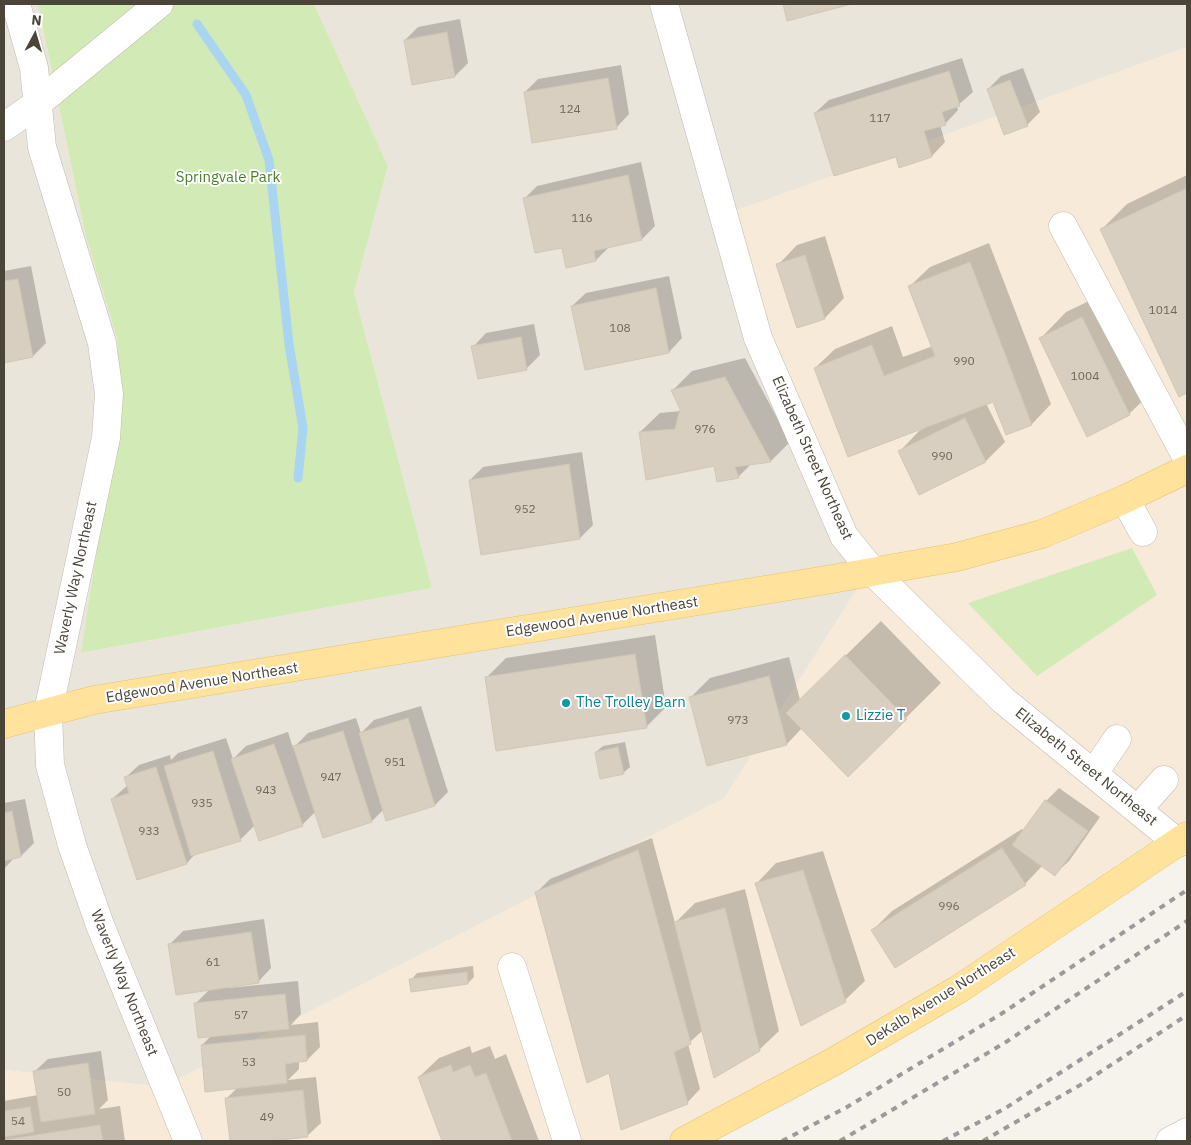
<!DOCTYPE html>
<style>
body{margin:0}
#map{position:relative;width:1191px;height:1145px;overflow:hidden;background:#f6f3ec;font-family:"IBM Plex Sans",sans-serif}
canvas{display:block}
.frame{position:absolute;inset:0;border:5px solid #4b4439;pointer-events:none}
.north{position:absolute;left:10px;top:10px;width:50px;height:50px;-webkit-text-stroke:4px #fff;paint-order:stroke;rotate:6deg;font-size:14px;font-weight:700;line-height:20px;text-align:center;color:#4b4439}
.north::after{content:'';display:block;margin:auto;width:18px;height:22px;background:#4b4439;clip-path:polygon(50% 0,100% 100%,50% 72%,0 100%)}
</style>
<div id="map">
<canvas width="1191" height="1145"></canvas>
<div class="frame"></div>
<div class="north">N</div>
</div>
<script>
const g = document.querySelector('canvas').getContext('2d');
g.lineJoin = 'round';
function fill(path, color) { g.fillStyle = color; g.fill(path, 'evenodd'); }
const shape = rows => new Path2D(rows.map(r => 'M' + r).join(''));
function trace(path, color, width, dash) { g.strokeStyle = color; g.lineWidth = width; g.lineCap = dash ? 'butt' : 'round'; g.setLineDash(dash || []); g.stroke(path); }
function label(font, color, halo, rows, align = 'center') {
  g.font = font + ' "IBM Plex Sans",sans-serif'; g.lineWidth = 4; g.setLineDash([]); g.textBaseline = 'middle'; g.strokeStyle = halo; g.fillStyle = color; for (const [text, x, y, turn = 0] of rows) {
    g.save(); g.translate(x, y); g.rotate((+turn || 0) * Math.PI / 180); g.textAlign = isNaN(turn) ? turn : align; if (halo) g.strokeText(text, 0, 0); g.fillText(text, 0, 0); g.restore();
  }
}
fill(shape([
 [4,4,38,4,86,237,117,338,119,409,82,653,432,588,354,292,388,166,314,4,1187,4,1187,47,722,216,862,581,725,798,163,1087,4,1070]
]), '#eae5da');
fill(shape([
 [1187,47,1187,840,791,1102,703,1141,4,1141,4,1070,163,1087,724,798,862,581,721,216]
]), '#f7ead8');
fill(shape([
 [38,4,314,4,388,166,354,292,432,588,81,653,119,409,117,338,86,237],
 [1132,548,1157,595,1037,676,968,603]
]), '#d2eab5');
fill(shape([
 [784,4,847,4,788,20],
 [460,19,468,63,455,76,405,40,418,27],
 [962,58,973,92,957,106,958,110,945,124,940,125,945,142,932,156,899,166,896,155,815,113,829,100],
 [621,65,629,114,616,128,525,92,538,79],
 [1023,68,1040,112,1027,125,988,89,1001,76],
 [641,162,655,226,642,239,609,247,596,260,563,246,524,199,537,186],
 [1187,175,1187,392,1180,395,1102,229,1127,204],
 [825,236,844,298,825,318,797,327,778,265,797,245],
 [989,243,1051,404,1032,424,1007,434,993,400,986,403,1005,442,986,461,900,451,919,431,925,428,924,426,815,368,835,349,892,326,903,357,933,346,910,286,930,267],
 [31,266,46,343,33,356,4,361,4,271],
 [669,276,682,338,669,352,572,306,586,293],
 [1108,292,1155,389,1129,414,1041,338,1066,312],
 [534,324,540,355,527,368,479,378,473,347,486,333],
 [745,358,790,442,771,461,751,464,738,477,715,465,640,432,660,413,681,411,672,391,692,371],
 [582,452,593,525,580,538,470,480,483,467],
 [881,621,941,683,848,775,802,728,787,744,708,765,690,698,710,678,789,657,800,700],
 [655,635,666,707,646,727,486,678,506,658],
 [421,706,448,792,435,805,387,820,384,809,372,821,316,811,302,825,255,825,240,840,196,853,187,863,112,799,128,785,125,778,139,765,170,755,171,760,178,753,226,738,233,759,246,746,288,732,293,748,308,733,356,718,361,733,374,720],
 [625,742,630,767,623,773,596,752,603,746],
 [1059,788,1100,817,1069,861,1055,874,1043,865,1025,884,895,966,873,930,892,911,1022,829,1024,831,1046,801],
 [25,799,34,843,21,856,13,858,13,859,4,869,4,803],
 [652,838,675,923,695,903,745,889,779,1031,759,1050,703,1030,688,1044,700,1089,687,1103,610,1071,536,893,550,879],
 [823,851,865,981,845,1000,757,883,776,863],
 [264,919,271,968,258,982,227,986,228,988,298,981,301,1014,291,1025,318,1022,320,1047,307,1060,299,1061,299,1069,288,1080,316,1077,321,1123,307,1136,258,1141,231,1141,227,1098,238,1087,202,1045,212,1035,195,1004,210,989,169,945,183,931],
 [473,966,474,977,468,983,411,980,417,973],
 [470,1046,472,1053,490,1046,495,1059,506,1054,539,1141,444,1141,419,1077,439,1058],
 [101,1051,108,1100,99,1109,120,1106,125,1141,4,1141,4,1101,38,1095,34,1072,48,1059]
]), '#0003');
trace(shape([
 [197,24,246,95,269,160,289,344,303,428,298,478]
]), '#a9d4f2', 9);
const building = shape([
 [783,4,852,4,787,21,783,4],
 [447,32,455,77,412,85,404,40,447,32],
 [949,71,960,106,942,112,946,125,924,131,932,157,899,168,896,157,834,176,814,113,949,71],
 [608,78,617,129,532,143,524,92,608,78],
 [1010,80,1028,126,1004,135,987,89,1010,80],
 [628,175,642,240,594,251,596,261,566,268,562,248,535,253,523,198,628,175],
 [1187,188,1187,393,1179,397,1100,229,1187,188],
 [805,255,825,319,797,328,776,264,805,255],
 [970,262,1032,425,1006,435,993,402,848,457,814,368,872,345,884,376,935,356,908,286,970,262],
 [18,279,33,357,4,363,4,281,18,279],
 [656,288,669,353,585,370,571,306,656,288],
 [1082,317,1130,415,1087,437,1039,338,1082,317],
 [521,337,527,370,478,379,471,346,521,337],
 [725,377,771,462,735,467,739,478,717,482,714,466,646,480,639,432,675,429,680,409,671,390,725,377],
 [965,418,986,462,919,495,898,451,965,418],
 [569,464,580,539,481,555,469,480,569,464],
 [635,654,647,728,496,751,485,677,635,654],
 [845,655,907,719,848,777,786,713,845,655],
 [769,676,787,745,707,766,689,697,769,676],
 [408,718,435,806,386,821,359,733,408,718],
 [343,731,372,822,323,838,293,746,343,731],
 [274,744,303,826,259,841,231,759,274,744],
 [618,747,624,774,600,779,595,752,618,747],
 [213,751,241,841,191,856,164,766,213,751],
 [156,767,187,864,137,880,111,799,129,793,124,777,156,767],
 [1045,800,1088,831,1055,876,1012,845,1045,800],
 [12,811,21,857,4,861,4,813,12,811],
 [1002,848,1026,885,895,968,871,930,1002,848],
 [638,850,691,1044,674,1052,688,1104,621,1130,609,1073,587,1083,535,892,638,850],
 [803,870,846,1002,801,1026,755,883,803,870],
 [725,908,760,1051,714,1078,674,922,725,908],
 [251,932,259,983,176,995,168,944,251,932],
 [467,972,468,984,411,992,409,979,467,972],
 [285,994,289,1029,198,1038,194,1003,285,994],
 [305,1035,307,1061,285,1064,287,1083,205,1092,201,1045,305,1035],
 [88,1063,95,1114,41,1122,33,1071,88,1063],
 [451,1065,453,1072,470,1065,475,1077,486,1073,512,1141,442,1141,418,1077,451,1065],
 [303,1090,308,1137,270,1141,230,1141,225,1098,303,1090],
 [30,1107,34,1132,4,1137,4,1111,30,1107],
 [100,1125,103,1141,4,1141,4,1140,100,1125]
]);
fill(building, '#d8cfc1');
trace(building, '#d3c7b4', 1);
const minor = shape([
 [16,4,34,68,42,147,102,343,109,394,106,438,48,712,50,765,72,845,100,925,188,1141],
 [664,4,758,338,844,536,873,572,1003,700,1178,843],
 [4,127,38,103,159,4],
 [1063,226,1187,458],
 [1125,499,1143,532],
 [1094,773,1117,739],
 [1138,809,1164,780],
 [512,967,567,1141],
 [1170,1141,1187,1132]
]);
const major = shape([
 [4,724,94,700,826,580,957,557,1042,534,1125,499,1187,469],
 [684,1141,833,1062,959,989,1187,836]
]);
trace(minor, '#c2bbae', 29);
trace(major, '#e6c16a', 29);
trace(minor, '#fff', 28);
trace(major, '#ffe39c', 28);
trace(shape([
 [782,1141,847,1107,1001,1014,1187,890],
 [840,1141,1006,1042,1187,921],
 [943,1141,1004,1109,1187,991],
 [983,1141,1082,1084,1187,1015]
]), '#9a9a9a', 4, [6, 6]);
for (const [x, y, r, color] of [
 [566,703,5,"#0f9aa8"],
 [846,716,5,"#0f9aa8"]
]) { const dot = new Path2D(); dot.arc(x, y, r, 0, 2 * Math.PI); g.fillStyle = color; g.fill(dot); trace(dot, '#fff', 2); }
label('12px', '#6e675b', null, [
 ["124",570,110],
 ["117",880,119],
 ["116",582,219],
 ["1014",1163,311],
 ["108",620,329],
 ["990",964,362],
 ["1004",1085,377],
 ["976",705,430],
 ["990",942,457],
 ["952",525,510],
 ["973",738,721],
 ["951",395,763],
 ["947",331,778],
 ["943",266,791],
 ["935",202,804],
 ["933",149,832],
 ["996",949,907],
 ["61",213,963],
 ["57",241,1016],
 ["53",249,1063],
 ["50",64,1093],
 ["49",267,1118],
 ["54",18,1122]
]);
label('15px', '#4a7f2a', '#fff', [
 ["Springvale Park",228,178]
]);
label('15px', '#4b4439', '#fff', [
 ["Elizabeth Street Northeast",812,458,66],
 ["Waverly Way Northeast",76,578,-78],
 ["Edgewood Avenue Northeast",602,617,-9],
 ["Edgewood Avenue Northeast",202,683,-9],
 ["Elizabeth Street Northeast",1086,767,39],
 ["Waverly Way Northeast",124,983,68],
 ["DeKalb Avenue Northeast",941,997,-32]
]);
label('15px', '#0d838f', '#fff', [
 ["The Trolley Barn",576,703],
 ["Lizzie T",856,716]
], 'left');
</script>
